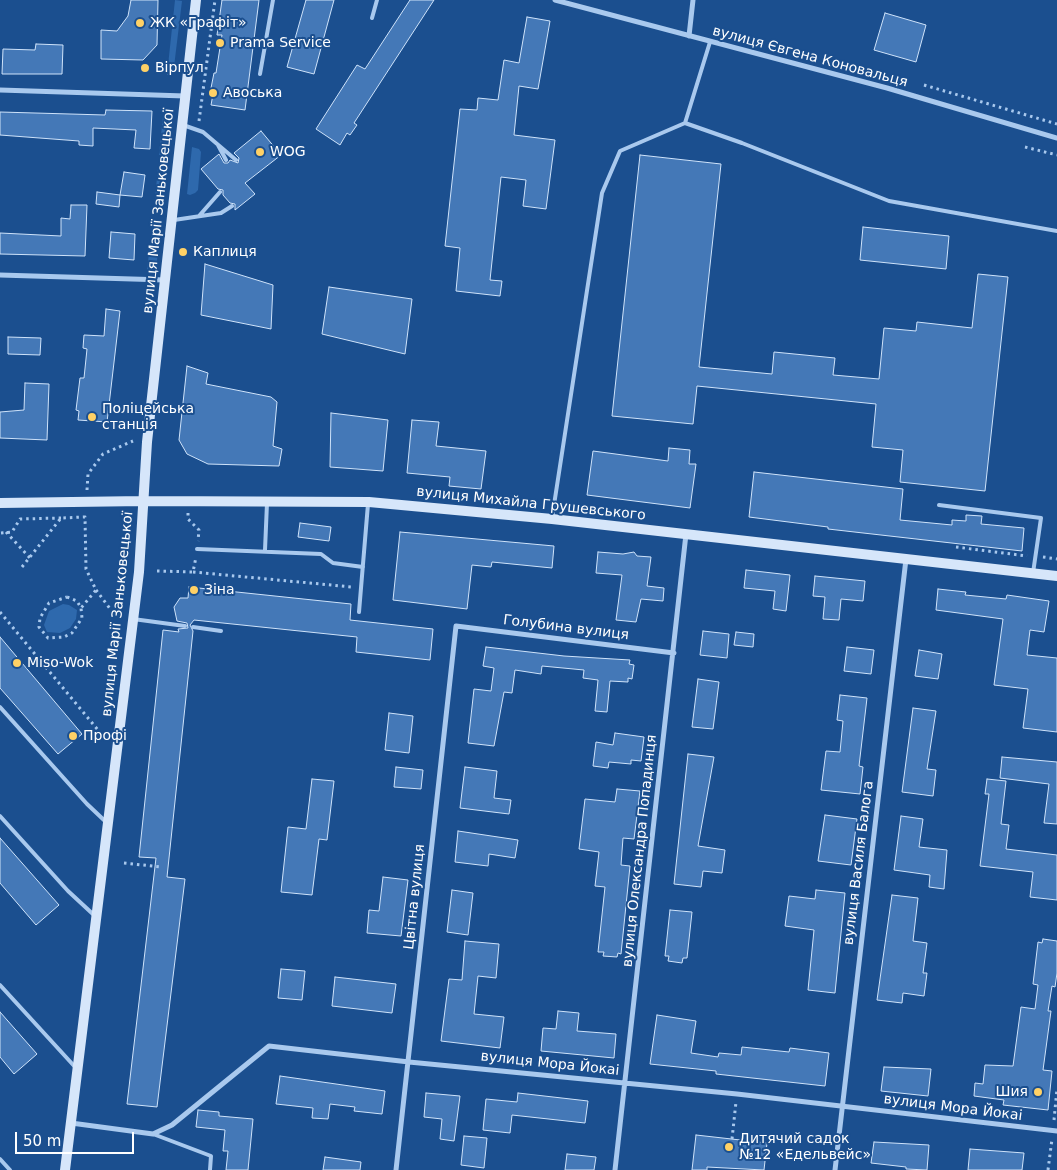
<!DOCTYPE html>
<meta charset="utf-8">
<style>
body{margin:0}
#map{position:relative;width:1057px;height:1170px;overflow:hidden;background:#1b4f8f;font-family:"DejaVu Sans",sans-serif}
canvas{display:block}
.scale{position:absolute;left:15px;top:1132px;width:119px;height:22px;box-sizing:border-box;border:2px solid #fff;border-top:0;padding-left:6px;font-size:15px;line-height:18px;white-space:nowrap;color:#fff;-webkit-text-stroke:4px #1b4f8f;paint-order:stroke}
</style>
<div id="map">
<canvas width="1057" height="1170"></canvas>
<div class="scale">50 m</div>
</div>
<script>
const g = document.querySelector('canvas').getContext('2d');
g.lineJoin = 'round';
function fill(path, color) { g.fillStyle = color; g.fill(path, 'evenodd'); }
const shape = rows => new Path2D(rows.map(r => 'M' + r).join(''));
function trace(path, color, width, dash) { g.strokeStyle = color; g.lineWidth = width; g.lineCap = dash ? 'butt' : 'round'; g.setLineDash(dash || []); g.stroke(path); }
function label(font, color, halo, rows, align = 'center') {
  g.font = font + ' "DejaVu Sans",sans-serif'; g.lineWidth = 4; g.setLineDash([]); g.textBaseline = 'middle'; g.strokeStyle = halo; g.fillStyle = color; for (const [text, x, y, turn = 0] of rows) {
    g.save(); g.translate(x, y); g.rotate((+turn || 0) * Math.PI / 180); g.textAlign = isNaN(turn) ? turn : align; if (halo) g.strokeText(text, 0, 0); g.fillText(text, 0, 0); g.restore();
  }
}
fill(shape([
 [175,0,182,1,173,75,167,75],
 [163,116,171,117,168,156,159,155],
 [192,147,199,149,201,152,198,190,195,193,190,195,187,194],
 [158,168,166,169,161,209,154,208],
 [153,220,161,221,156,271,147,270],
 [63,604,69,605,77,610,76,619,70,628,60,633,47,632,44,625,49,611]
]), '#2e69ad');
const building = shape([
 [131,0,158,0,157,45,143,60,101,59,101,30,117,31,128,16,131,0],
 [222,0,259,0,245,110,211,105,214,89,211,88,214,73,216,73,222,35,217,35,222,0],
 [306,0,334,0,314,74,287,67,306,0],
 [410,0,434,0,354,123,357,125,350,135,347,133,340,145,316,129,357,65,365,69,410,0],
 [885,13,926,25,916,62,874,50,885,13],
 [527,17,550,21,538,89,519,86,514,135,555,140,546,209,523,206,526,180,501,177,490,280,502,281,500,296,456,291,460,248,445,246,460,109,477,110,478,98,498,100,504,60,519,63,527,17],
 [36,44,63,45,62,74,2,74,3,49,35,50,36,44],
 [106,110,152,111,150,149,134,148,136,130,93,128,93,146,79,145,79,141,0,135,0,112,105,115,106,110],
 [261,131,281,155,245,183,255,194,235,210,235,204,230,203,223,195,223,190,218,189,201,169,219,154,224,163,228,163,230,160,238,163,239,158,234,153,261,131],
 [640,155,721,164,699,367,772,374,774,352,835,358,833,375,879,379,884,328,916,331,917,322,972,328,978,274,1008,277,985,491,900,482,903,450,872,447,876,404,697,386,693,424,612,416,640,155],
 [124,172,145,175,142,197,120,195,124,172],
 [97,192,120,195,119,207,96,204,97,192],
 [71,205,87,205,85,256,0,254,0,233,61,236,61,218,70,219,71,205],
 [863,227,949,236,946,269,860,260,863,227],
 [111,232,135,234,134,260,109,258,111,232],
 [205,264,273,285,271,329,201,315,205,264],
 [329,287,412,299,405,354,322,334,329,287],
 [106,309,120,311,107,422,78,420,79,411,76,410,80,378,84,378,87,349,83,348,84,335,104,336,106,309],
 [8,337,41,338,40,355,8,354,8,337],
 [187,366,208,373,206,384,271,397,277,402,273,446,282,449,279,466,208,464,187,454,179,440,187,366],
 [25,383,49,384,47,440,0,438,0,412,24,410,25,383],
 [331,413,388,420,383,471,330,467,331,413],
 [412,420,439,422,436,446,486,451,481,489,449,486,450,477,407,473,412,420],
 [669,448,690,450,689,464,696,464,690,508,587,495,593,451,668,461,669,448],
 [754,472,903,489,900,520,952,525,952,520,966,521,966,515,982,516,981,524,1024,528,1022,551,828,529,828,527,749,517,754,472],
 [300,523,331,527,329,541,298,537,300,523],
 [400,532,554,546,552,568,492,562,491,567,472,565,467,609,393,600,400,532],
 [598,552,623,554,634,552,637,556,651,557,647,586,664,588,663,601,641,599,636,622,616,620,622,575,596,573,598,552],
 [746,570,790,575,786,611,773,609,775,591,744,588,746,570],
 [815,576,865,581,863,601,841,599,839,620,823,619,825,597,813,596,815,576],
 [189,587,351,604,350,620,433,629,430,660,356,652,357,637,194,620,190,625,193,631,167,877,185,879,157,1107,127,1104,156,858,139,857,163,630,179,632,178,629,188,628,187,623,177,621,174,607,180,598,188,598,189,587],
 [938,589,966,592,965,595,1006,599,1007,595,1049,601,1044,632,1030,630,1027,655,1057,658,1057,732,1023,728,1028,689,994,685,1003,619,936,610,938,589],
 [703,631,729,634,727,658,700,655,703,631],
 [736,632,754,634,753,647,734,645,736,632],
 [0,637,82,734,58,754,0,688,0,637],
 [486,647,564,656,630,660,629,664,634,665,632,679,628,678,628,682,610,681,607,712,595,711,598,680,583,678,584,670,542,666,541,674,515,670,512,693,504,692,494,746,468,743,474,689,491,691,494,668,483,666,486,647],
 [847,647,874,650,871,674,844,671,847,647],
 [919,650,942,654,938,679,915,676,919,650],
 [698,679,719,682,713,729,692,727,698,679],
 [840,695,867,698,859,766,863,767,860,794,821,790,826,751,840,752,843,721,837,720,840,695],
 [913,708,936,711,927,769,936,770,933,796,902,792,913,708],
 [389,713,413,716,409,753,385,750,389,713],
 [615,733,644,737,641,761,631,760,631,764,609,762,608,768,593,766,596,742,613,745,615,733],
 [688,754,714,757,698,846,725,850,722,873,703,871,701,887,674,884,688,754],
 [1002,757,1057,762,1057,824,1044,823,1049,784,1000,778,1002,757],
 [396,767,423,770,421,789,394,787,396,767],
 [465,767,497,771,494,798,511,800,509,814,460,808,465,767],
 [312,779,334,781,327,840,319,839,312,895,281,892,288,827,306,829,312,779],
 [987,779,1006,781,1001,824,1009,825,1006,849,1057,855,1057,900,1030,897,1033,872,980,866,989,794,985,794,987,779],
 [617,789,640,791,634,839,623,838,621,865,630,866,621,954,618,953,617,957,603,956,604,952,598,952,605,887,595,886,599,852,579,849,585,799,615,802,617,789],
 [825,815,857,819,851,865,818,861,825,815],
 [901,816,923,819,919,847,947,850,944,889,929,887,930,875,894,870,901,816],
 [458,831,518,840,515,858,489,854,488,866,455,862,458,831],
 [0,838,59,905,36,925,0,883,0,838],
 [383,877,408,880,401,936,367,933,369,910,379,911,383,877],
 [452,890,473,893,468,935,447,932,452,890],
 [816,890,845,893,835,993,808,990,814,930,785,926,789,896,815,899,816,890],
 [892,895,918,898,913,941,927,943,923,973,927,973,924,996,903,993,902,1003,877,1000,892,895],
 [670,910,692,912,687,958,683,958,682,963,668,961,669,956,665,956,670,910],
 [1043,939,1057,941,1057,973,1055,987,1052,986,1048,1011,1051,1011,1043,1070,1052,1071,1048,1110,1003,1105,1004,1100,974,1096,975,1083,983,1084,985,1065,1013,1066,1021,1007,1035,1009,1038,985,1033,984,1038,942,1042,943,1043,939],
 [465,941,499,944,496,978,478,976,474,1014,504,1017,500,1048,441,1041,449,979,462,980,465,941],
 [281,969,305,971,302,1000,278,998,281,969],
 [335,977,396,984,392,1013,332,1006,335,977],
 [558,1011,579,1013,577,1031,616,1034,614,1058,541,1051,543,1028,556,1029,558,1011],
 [0,1012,37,1054,14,1074,0,1057,0,1012],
 [657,1015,696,1021,691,1053,718,1057,719,1053,741,1055,742,1047,789,1052,790,1048,829,1053,825,1086,716,1074,716,1071,650,1064,657,1015],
 [884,1067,931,1069,928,1096,881,1091,884,1067],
 [280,1076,385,1091,382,1114,354,1111,355,1107,330,1104,328,1119,312,1118,313,1108,276,1104,280,1076],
 [426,1093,460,1096,454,1141,440,1139,442,1119,424,1117,426,1093],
 [518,1093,588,1101,585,1123,512,1115,510,1133,483,1130,486,1099,517,1102,518,1093],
 [198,1110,219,1112,219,1116,253,1119,248,1170,226,1170,228,1151,223,1151,225,1130,196,1127,198,1110],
 [696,1135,767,1143,764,1170,707,1167,707,1170,692,1170,696,1135],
 [464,1136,487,1138,484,1168,461,1165,464,1136],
 [874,1142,929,1145,927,1170,906,1169,906,1167,871,1163,874,1142],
 [970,1149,1024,1153,1022,1170,968,1170,970,1149],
 [567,1154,596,1157,594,1170,565,1170,567,1154],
 [325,1157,361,1162,360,1170,323,1170,325,1157]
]);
fill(building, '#4478b7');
trace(building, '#cfe3fa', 1);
trace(shape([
 [924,85,1057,124],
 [199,121,215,0],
 [1025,147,1057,155],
 [87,490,88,474,103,454,133,441],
 [188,513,188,519,199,530,198,541],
 [6,532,30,558],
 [1,533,12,532,20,519,61,518],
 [956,547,1027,556],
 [1043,557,1057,559],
 [22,567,61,518,85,517,86,569,96,590,81,608],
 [157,571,193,572,196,557],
 [193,572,352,587],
 [96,590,111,610],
 [67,597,77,601,81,608,82,618,72,633,64,637,48,638,39,627,40,618,49,603,67,597],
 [0,612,98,730],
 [124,863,161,867],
 [1054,1120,1057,1089],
 [732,1139,736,1102],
 [1048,1170,1052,1139]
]), '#a9c9ee', 3, [2.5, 4]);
trace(shape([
 [372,18,377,0],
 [260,74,273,0],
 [685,123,742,143,889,201,1057,231],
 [183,125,203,132,236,160],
 [218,145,226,160],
 [199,216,220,192],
 [174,220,221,213,232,206],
 [939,505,1041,518,1033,573],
 [552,518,602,193,620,151,685,123,710,42],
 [197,549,321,554,333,563,363,567],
 [265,550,267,503],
 [359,612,368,504],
 [133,619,185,626],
 [193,627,221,631],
 [0,707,87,804,106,822],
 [0,816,68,891,95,916],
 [0,985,76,1068],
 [153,1134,211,1156,210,1170],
 [0,1159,10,1170]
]), '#a9c9ee', 4);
trace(shape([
 [555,0,887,88,1057,138],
 [689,36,693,0],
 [0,90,185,96],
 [0,275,165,280],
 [71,1123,153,1134,172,1125,269,1046,409,1062,737,1094,1057,1131],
 [396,1170,456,626,674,653],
 [615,1170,686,534],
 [835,1170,906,559]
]), '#a9c9ee', 5);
trace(shape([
 [0,503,144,501,369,502,552,519,1057,576],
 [65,1170,139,572,147,442,196,0]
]), '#d6e6fa', 10);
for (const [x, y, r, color] of [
 [140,23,5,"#ffd166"],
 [220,43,5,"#ffd166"],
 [145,68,5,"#ffd166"],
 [213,93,5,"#ffd166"],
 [260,152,5,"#ffd166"],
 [183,252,5,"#ffd166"],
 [92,417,5,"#ffd166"],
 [194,590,5,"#ffd166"],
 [17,663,5,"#ffd166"],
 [73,736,5,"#ffd166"],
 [1038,1092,5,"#ffd166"],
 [729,1147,5,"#ffd166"]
]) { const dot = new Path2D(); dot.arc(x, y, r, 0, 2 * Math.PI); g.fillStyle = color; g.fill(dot); trace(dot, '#1b4f8f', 2); }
label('14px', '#fff', '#1b4f8f', [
 ["ЖК «Графіт»",150,23],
 ["Prama Service",230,43],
 ["Вірпул",155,68],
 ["Авоська",223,93],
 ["WOG",270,152],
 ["Каплиця",193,252],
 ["Поліцейська",102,409],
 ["станція",102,425],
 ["Зіна",204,590],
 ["Miso-Wok",27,663],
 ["Профі",83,736],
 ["Шия",1028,1092,"right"],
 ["Дитячий садок",739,1139],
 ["№12 «Едельвейс»",739,1155]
], 'left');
label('14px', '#fff', '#1b4f8f', [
 ["вулиця Євгена Коновальця",810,57,15],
 ["вулиця Марії Заньковецької",159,211,-84],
 ["вулиця Михайла Грушевського",531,504,6],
 ["вулиця Марії Заньковецької",118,614,-84],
 ["Голубина вулиця",566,628,7],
 ["вулиця Олександра Попадинця",640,851,-84],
 ["вулиця Василя Балога",859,863,-83],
 ["Цвітна вулиця",415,897,-84],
 ["вулиця Мора Йокаі",550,1064,6],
 ["вулиця Мора Йокаі",953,1108,7]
]);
</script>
